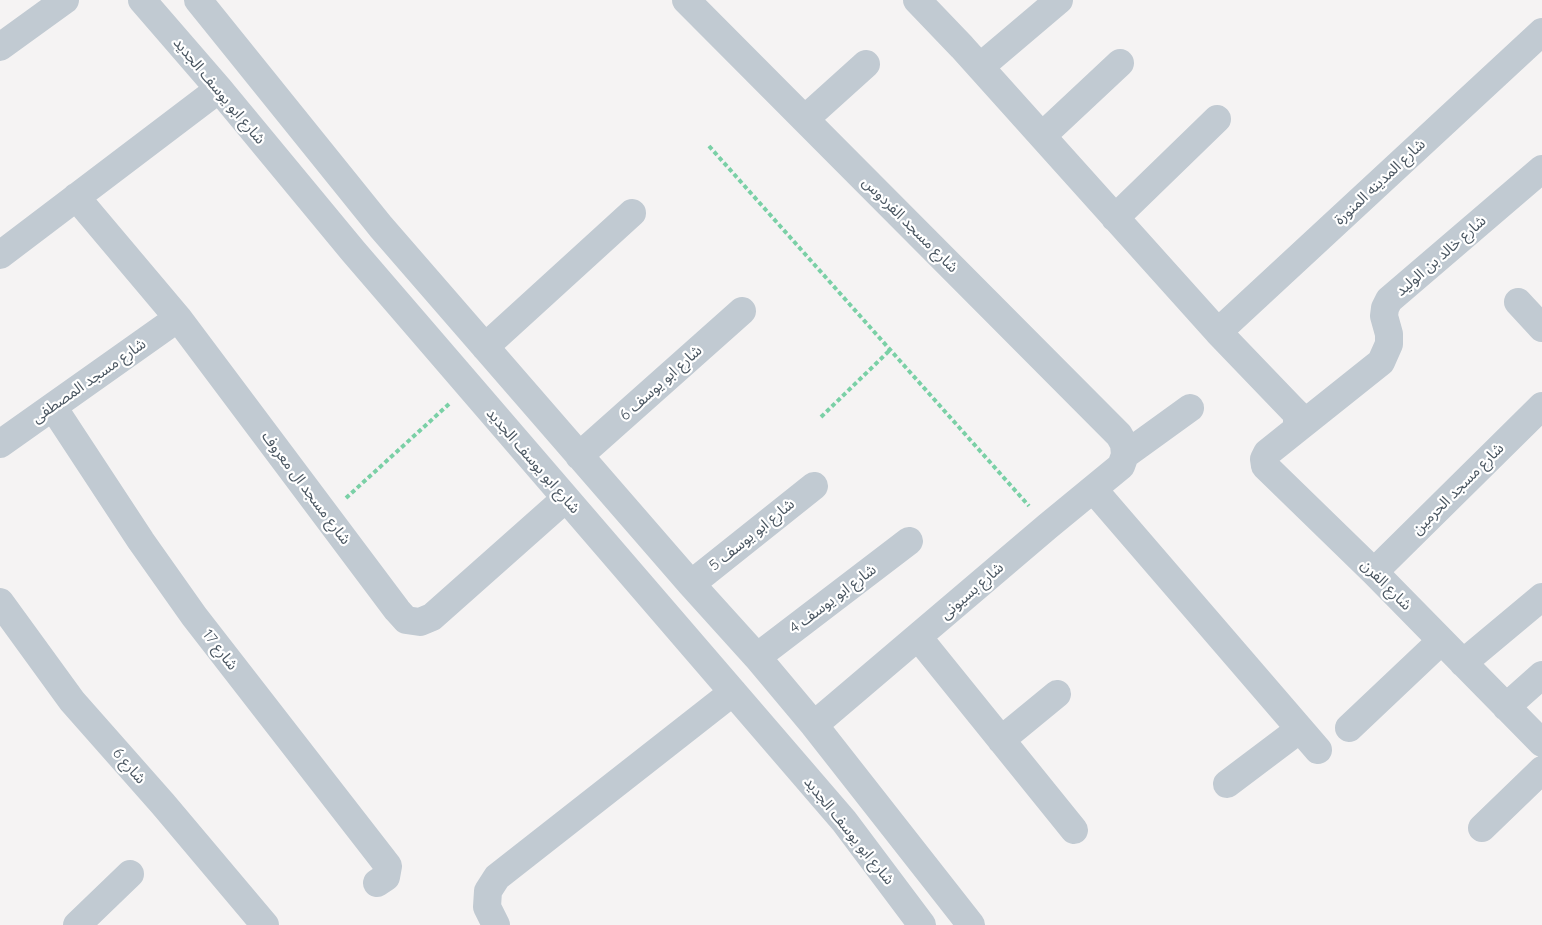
<!DOCTYPE html>
<meta charset="utf-8">
<style>
body{margin:0}
canvas{display:block;background:#f5f3f3}
</style>
<canvas width="1542" height="925"></canvas>
<script>
const g = document.querySelector('canvas').getContext('2d');
g.lineJoin = 'round';
const shape = rows => new Path2D(rows.map(r => 'M' + r).join(''));
function trace(path, color, width, dash) { g.strokeStyle = color; g.lineWidth = width; g.lineCap = dash ? 'butt' : 'round'; g.setLineDash(dash || []); g.stroke(path); }
function label(font, color, halo, rows, align = 'center') {
  g.font = font + ' Quicksand,"Noto Sans Arabic",sans-serif'; g.lineWidth = 4.5; g.setLineDash([]); g.textBaseline = 'middle'; g.strokeStyle = halo; g.fillStyle = color; for (const [text, x, y, turn = 0] of rows) {
    g.save(); g.translate(x, y); g.rotate((+turn || 0) * Math.PI / 180); g.textAlign = isNaN(turn) ? turn : align; if (halo) g.strokeText(text, 0, 0); g.fillText(text, 0, 0); g.restore();
  }
}
trace(shape([
 [709,146,1029,506],
 [821,417,890,350],
 [346,498,449,404]
]), '#7ad0a6', 4, [4.5, 3]);
trace(shape([
 [142,0,219,89,353,251,844,821,922,925],
 [198,0,381,227,691,584,757,657,814,725,971,925],
 [686,0,1119,435,1124,444,1125,455,1121,466,1048,526,814,725],
 [917,0,962,47,1218,332,1292,409,1297,414,1297,429],
 [0,47,65,0],
 [980,67,1059,0],
 [805,119,866,64],
 [1042,136,1120,63],
 [1542,169,1389,300,1385,308,1384,316,1389,334,1389,344,1381,362,1297,429,1267,453,1264,459,1265,466,1374,572,1542,743],
 [76,197,178,318,397,610,406,620,420,622,432,617,565,499],
 [1115,218,1217,119],
 [0,255,219,89],
 [1518,302,1542,328],
 [1218,332,1542,32],
 [485,347,632,213],
 [53,407,141,541,194,616,382,858,388,866,386,877,377,883],
 [0,444,178,318],
 [1125,455,1190,408],
 [579,456,742,311],
 [1093,489,1318,750],
 [1374,572,1542,406],
 [691,584,814,486],
 [0,602,72,701,163,804,265,925],
 [918,637,1074,830],
 [757,657,909,541],
 [1463,663,1542,597],
 [1506,707,1542,675],
 [1349,728,1441,641],
 [1001,740,1057,694],
 [1227,784,1300,729],
 [1482,828,1542,770],
 [77,925,130,874],
 [496,925,487,907,488,891,497,877,733,692]
]), '#c1cad2', 28);
label('15px', '#4a5661', '#fff', [
 ["شارع ابو يوسف الجديد",219,91,50],
 ["شارع المدينه المنورة",1380,182,-43],
 ["شارع مسجد الفردوس",910,225,45],
 ["شارع خالد بن الوليد",1441,256,-41],
 ["شارع مسجد المصطفى",89,381,-35],
 ["شارع ابو يوسف 6",661,383,-42],
 ["شارع ابو يوسف الجديد",533,461,49],
 ["شارع مسجد ال معروف",306,488,53],
 ["شارع مسجد الحرمين",1458,489,-45],
 ["شارع ابو يوسف 5",752,535,-39],
 ["شارع الفرن",1386,585,45],
 ["شارع بسيونى",972,591,-41],
 ["شارع ابو يوسف 4",833,599,-37],
 ["شارع 17",220,650,52],
 ["شارع 6",129,766,49],
 ["شارع ابو يوسف الجديد",849,831,51]
]);
</script>
